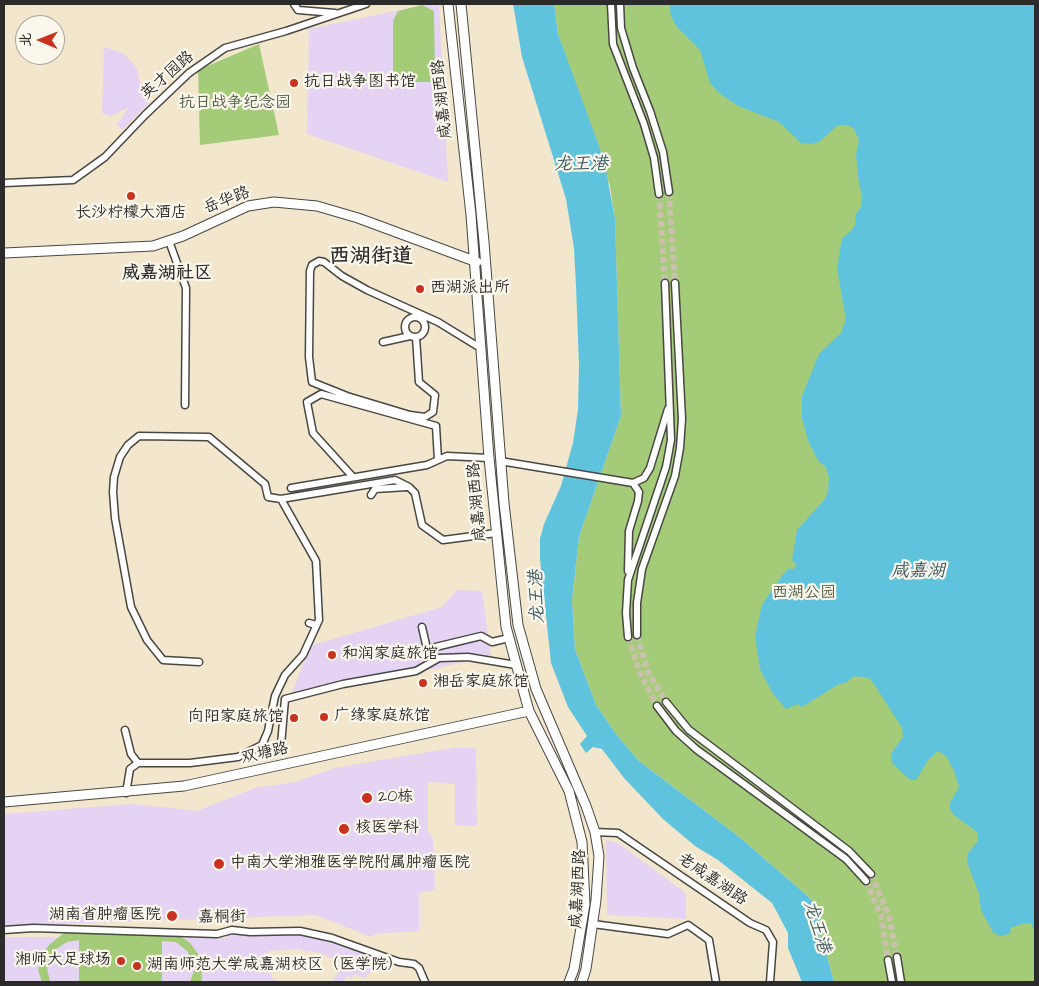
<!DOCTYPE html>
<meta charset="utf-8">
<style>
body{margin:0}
#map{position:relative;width:1039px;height:986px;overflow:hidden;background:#f2e7cd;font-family:"Architects Daughter","LXGW WenKai TC",sans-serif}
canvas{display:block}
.frame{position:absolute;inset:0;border:5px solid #2b2b2b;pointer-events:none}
.north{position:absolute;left:15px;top:15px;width:50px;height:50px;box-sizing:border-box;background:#fbf7ec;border:1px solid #a8a59f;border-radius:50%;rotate:271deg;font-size:14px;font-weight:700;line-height:20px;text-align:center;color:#2b2b2b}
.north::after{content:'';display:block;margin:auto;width:18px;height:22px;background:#c8321e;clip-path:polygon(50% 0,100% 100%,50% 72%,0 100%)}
</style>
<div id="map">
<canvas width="1039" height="986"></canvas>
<div class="frame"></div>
<div class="north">北</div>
</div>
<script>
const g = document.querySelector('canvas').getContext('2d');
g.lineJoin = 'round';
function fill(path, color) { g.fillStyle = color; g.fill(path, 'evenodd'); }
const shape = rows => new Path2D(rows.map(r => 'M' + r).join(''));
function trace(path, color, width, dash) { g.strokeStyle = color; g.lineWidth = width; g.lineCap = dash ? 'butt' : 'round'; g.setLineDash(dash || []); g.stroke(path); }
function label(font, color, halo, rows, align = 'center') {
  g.font = font + ' "Architects Daughter","LXGW WenKai TC",sans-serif'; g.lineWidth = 4.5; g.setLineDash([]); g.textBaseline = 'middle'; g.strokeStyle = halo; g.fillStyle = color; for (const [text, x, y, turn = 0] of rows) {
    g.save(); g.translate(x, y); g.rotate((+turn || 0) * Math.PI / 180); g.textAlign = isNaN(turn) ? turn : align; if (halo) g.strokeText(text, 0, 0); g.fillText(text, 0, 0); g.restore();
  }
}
fill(shape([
 [429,4,439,4,448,182,307,134,309,29],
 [104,47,123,53,137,68,141,86,151,101,122,130,117,125,129,107,111,116,102,113],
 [457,590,482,591,491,656,406,675,291,695,310,646,442,607],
 [452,748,476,748,477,826,455,825,455,784,428,782,428,832,433,838,435,890,419,893,419,931,375,934,371,937,316,915,4,926,4,814,132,804,197,811,255,788,295,782,335,768],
 [606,840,618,843,686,893,686,919,607,915],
 [279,930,332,938,393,960,393,966,384,966,380,972,373,970,364,978,355,974,352,978,347,976,343,982,331,982,341,970,339,961,319,953,296,949,268,951,272,979,283,982,4,982,4,937,226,938,230,931]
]), '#e4d3f2');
fill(shape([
 [554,4,1035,4,1035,982,834,982,827,956,833,946,820,943,819,915,810,898,738,836,639,761,616,734,596,705,575,649,572,600,579,537,621,416,615,220,610,186,558,34],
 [422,5,434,11,435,82,393,82,393,21,398,11],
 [259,44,279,135,200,145,198,70],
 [65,932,177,934,190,943,200,957,202,979,201,982,190,982,195,968,188,952,176,942,162,941,162,982,79,982,79,940,67,942,56,949,49,959,47,968,50,982,42,982,38,970,43,953,49,945]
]), '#a4cb77');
fill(shape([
 [513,4,554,4,558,34,604,160,615,219,621,416,579,537,572,600,575,649,596,705,616,734,639,761,738,836,810,898,819,915,820,943,833,946,834,948,827,956,834,982,802,982,788,948,788,933,772,903,718,860,695,846,663,819,624,778,602,749,593,747,586,753,580,744,587,736,568,707,551,663,540,559,540,539,544,524,561,486,573,443,578,409,579,366,576,286,574,248,566,199,522,57],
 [669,4,1035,4,1035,928,1032,927,1032,924,1025,923,1010,928,1011,932,1006,935,999,936,993,932,981,910,979,894,967,862,968,853,978,841,977,832,954,815,950,809,950,803,959,787,954,771,946,756,938,751,929,759,916,780,910,780,892,763,891,754,903,737,902,728,874,684,869,678,854,676,846,683,839,684,802,707,798,704,786,709,773,694,760,669,755,636,762,605,781,577,789,568,792,570,797,566,792,560,797,530,825,499,828,491,829,477,826,467,819,462,809,443,802,419,802,396,819,354,841,333,846,320,837,268,842,238,850,232,855,225,856,214,861,207,862,194,859,184,856,155,859,140,854,129,848,125,838,125,819,142,811,144,801,143,779,122,738,106,719,93,710,83,700,50,677,27,671,16]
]), '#60c3de');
trace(shape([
 [669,192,675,283],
 [659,194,665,283],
 [637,635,648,672,666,702],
 [628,637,641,675,657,706],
 [871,874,889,916,897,957],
 [866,881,881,916,888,960]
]), '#cac1ad', 6, [6, 3]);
const street = shape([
 [294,4,298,10,335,13],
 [611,4,613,44,644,124,654,158,659,194],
 [620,4,621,28,633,68,650,111,663,152,669,192],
 [4,183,73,180,105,157,145,115,189,73,225,48,286,31,366,4],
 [169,241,186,288,185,405],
 '405 327a10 10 0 1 1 20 0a10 10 0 1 1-20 0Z',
 [416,337,419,382,435,395,433,412,425,417,410,415,347,396,312,382,309,357,310,271,312,265,319,261,324,262,342,276,367,290,438,322,482,349],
 [383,342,410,336],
 [500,461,633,483,644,478,650,468,668,409],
 [352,476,313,433,307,402,321,394,436,426,438,460],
 [291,488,427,465,447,456,489,458],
 [371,495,375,489,407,487],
 [628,571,629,531,638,501,639,492,633,483],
 [309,623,316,625],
 [422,627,427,649,481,636,492,642,509,638],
 [637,635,637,603,642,569,675,476,680,448,682,419,675,283],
 [628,637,626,613,628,580,666,467,671,440,665,283],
 [199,662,163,660,147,640,131,607,115,518,113,492,114,477,120,457,128,445,139,436,209,437,265,484,268,497,281,499,395,480,409,487,415,493,422,525,443,540,496,533],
 [666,702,689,730,849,851,871,874],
 [657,706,676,731,696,749,846,859,866,881],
 [125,730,131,754,138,763],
 [281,745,285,699,343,684,416,671,439,658,468,657,516,665],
 [126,793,130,769,138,763,190,763,238,757,262,745,268,731,275,696,285,675,303,655,319,620,316,561,281,499],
 [595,832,618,833,750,923,766,930,773,942,770,982],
 [593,924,668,934,688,925,709,940,716,982],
 [4,930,33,928,217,934,232,930,250,932,300,931,332,938,399,962,414,964,419,968,425,982],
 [897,957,901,982],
 [888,960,892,982]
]);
const secondary = shape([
 [448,4,471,215,489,458,506,627,529,711,569,791,582,842,585,904,574,969,569,982],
 [461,4,484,242,504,503,518,625,536,689,586,806,595,832,599,856,596,900,586,969,582,982],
 [4,253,153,246,183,236,248,206,274,202,317,206,358,218,477,262],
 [4,802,184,786,529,711]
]);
trace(street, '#494743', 9);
trace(secondary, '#494743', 11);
trace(street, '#fff', 6);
trace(secondary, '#fff', 9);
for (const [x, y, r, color] of [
 [294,83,5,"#c8321e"],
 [131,196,5,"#c8321e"],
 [420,289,5,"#c8321e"],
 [332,655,5,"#c8321e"],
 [423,683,5,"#c8321e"],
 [324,717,5,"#c8321e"],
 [294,718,5,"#c8321e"],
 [367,798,6,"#c8321e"],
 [344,829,6,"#c8321e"],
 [219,864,6,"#c8321e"],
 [172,916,6,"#c8321e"],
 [121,961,5,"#c8321e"],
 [137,966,5,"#c8321e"]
]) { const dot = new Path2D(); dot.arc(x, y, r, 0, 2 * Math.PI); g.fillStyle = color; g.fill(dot); trace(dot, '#fbf7ec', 2); }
label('16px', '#2b2b2b', '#fbf7ec', [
 ["英才园路",168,76,-41],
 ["咸嘉湖西路",443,99,-96],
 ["岳华路",227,201,-21],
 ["咸嘉湖西路",478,502,-95],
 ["双塘路",265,754,-13],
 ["老咸嘉湖路",712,880,34],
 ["咸嘉湖西路",579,889,-87],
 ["嘉桐街",222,918,-1]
]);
label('16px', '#2b2b2b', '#fbf7ec', [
 ["抗日战争图书馆",304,83],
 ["长沙柠檬大酒店",131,214,"center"],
 ["西湖派出所",430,289],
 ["和润家庭旅馆",342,655],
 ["湘岳家庭旅馆",433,683],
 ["广缘家庭旅馆",334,717],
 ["向阳家庭旅馆",284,718,"right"],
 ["20栋",378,798],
 ["核医学科",355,829],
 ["中南大学湘雅医学院附属肿瘤医院",230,864],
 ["湖南省肿瘤医院",161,916,"right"],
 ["湘师大足球场",111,961,"right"],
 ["湖南师范大学咸嘉湖校区（医学院）",147,966]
], 'left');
label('16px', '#4f5b42', '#fbf7ec', [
 ["抗日战争纪念园",235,104],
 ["西湖公园",804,594]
]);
label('italic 18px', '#3b5961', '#fbf7ec', [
 ["龙王港",581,165],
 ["咸嘉湖",918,572],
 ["龙王港",538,597,-92],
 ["龙王港",816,927,73]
]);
label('bold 18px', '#2b2b2b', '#fbf7ec', [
 ["威嘉湖社区",167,274]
]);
label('bold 21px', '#2b2b2b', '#fbf7ec', [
 ["西湖街道",371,258]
]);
</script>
